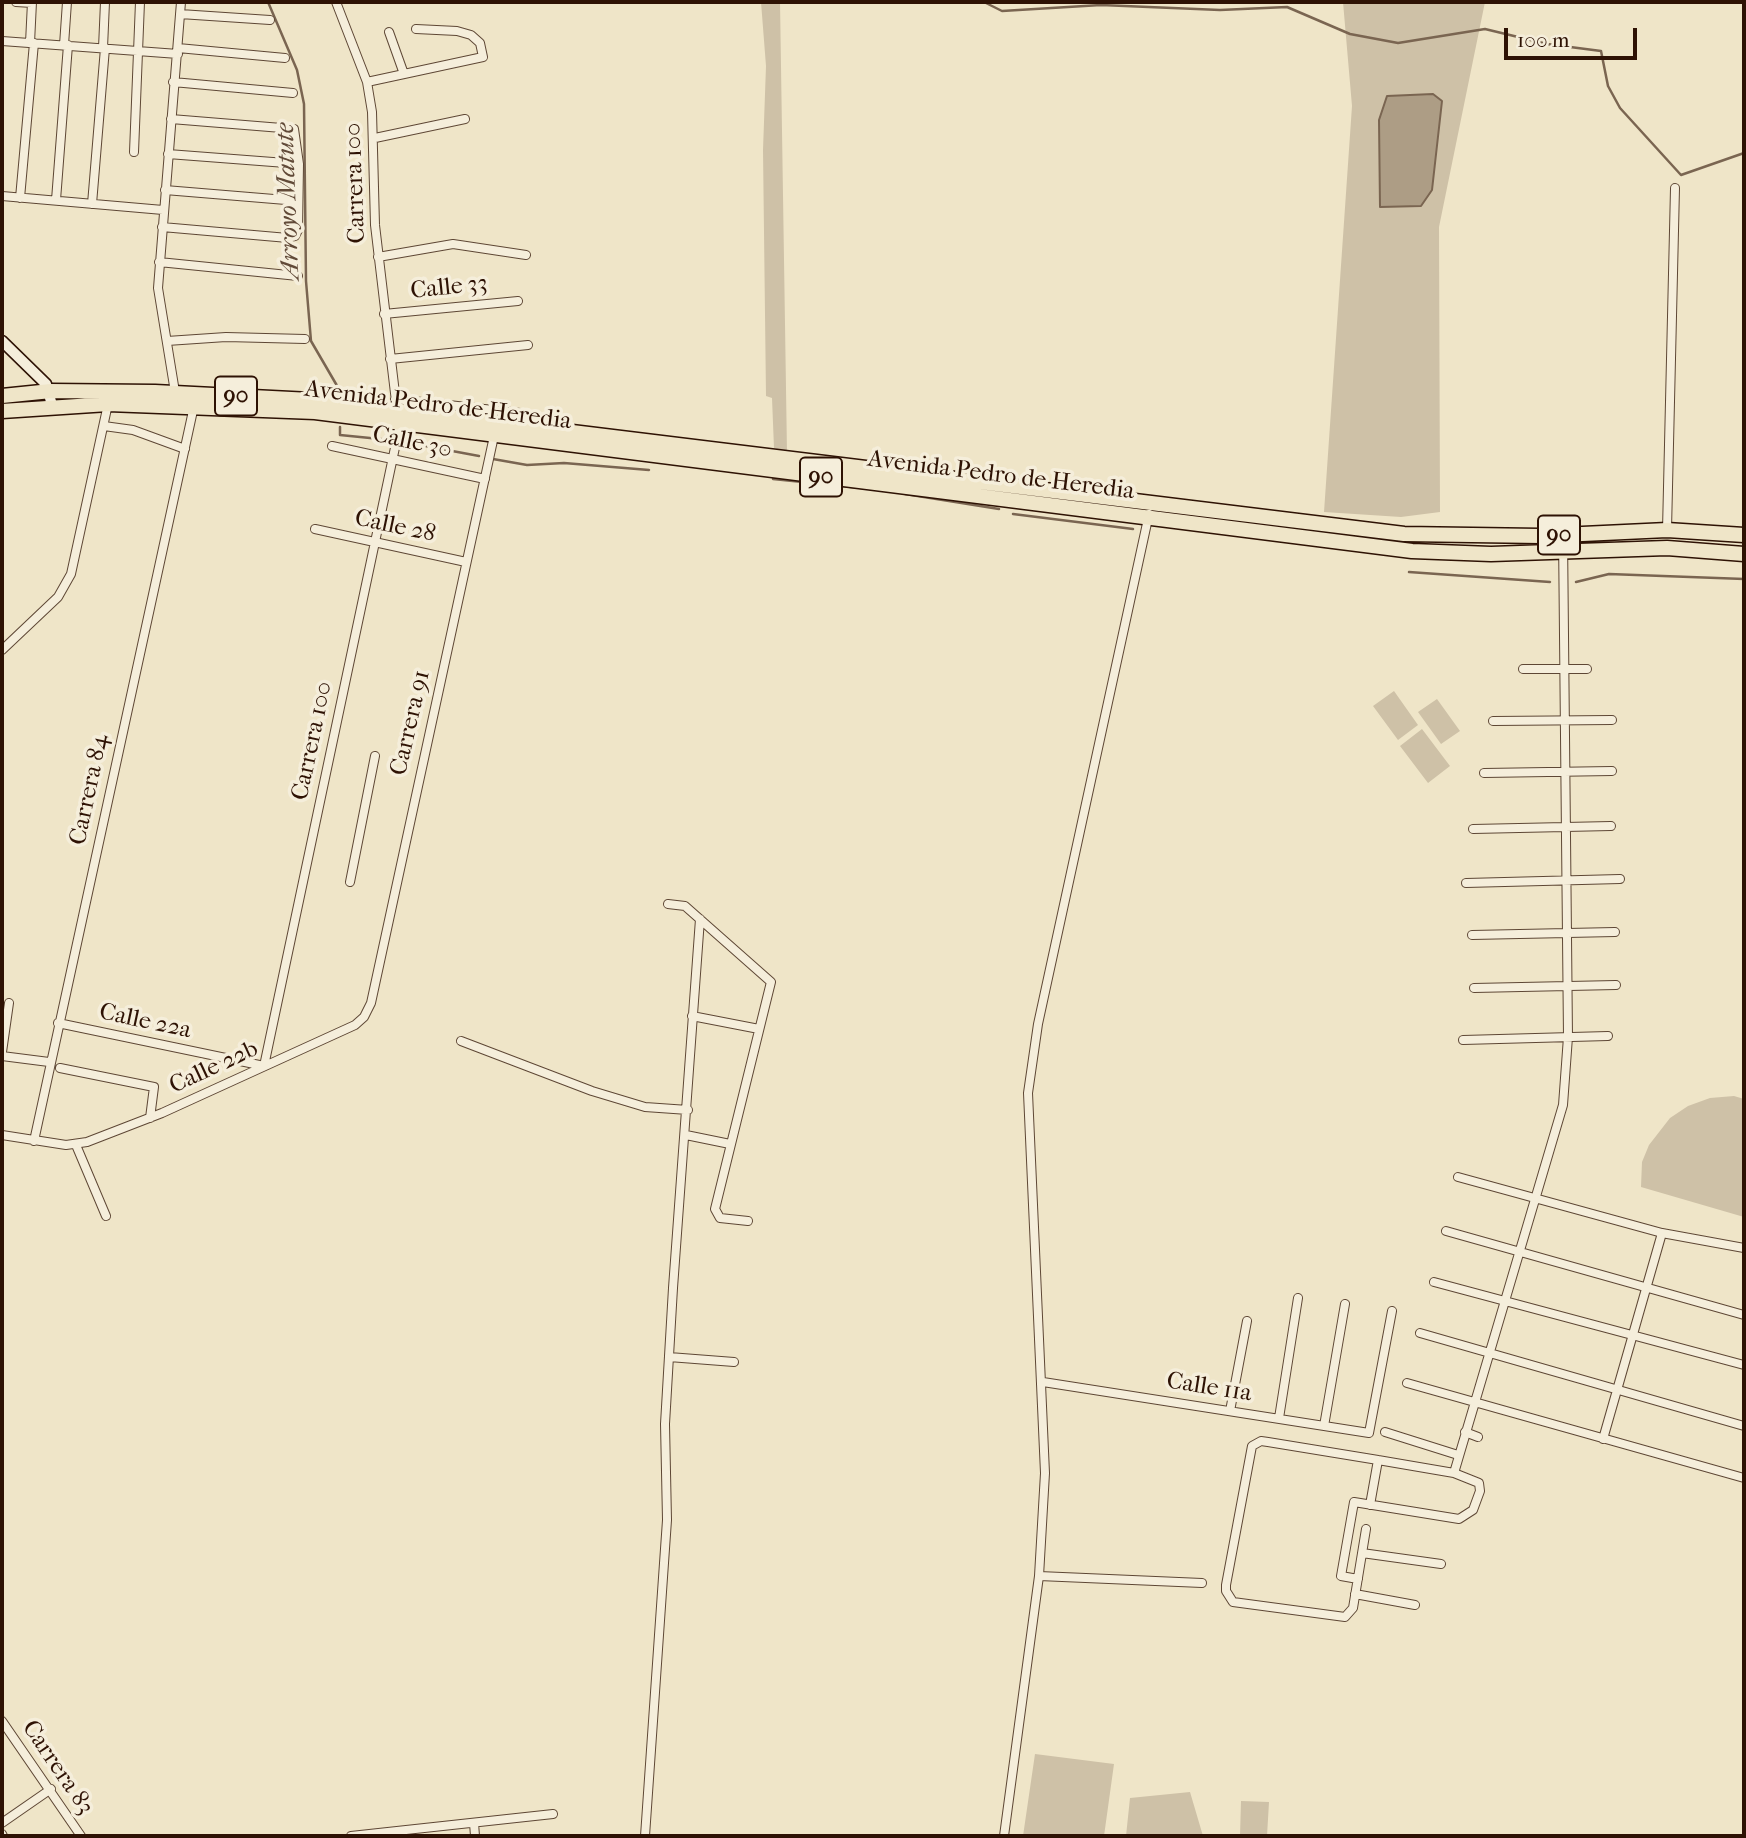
<!DOCTYPE html>
<style>
body{margin:0}
#map{position:relative;width:1746px;height:1838px;overflow:hidden;background:#efe5c8;font-family:"IM FELL French Canon",serif}
canvas{display:block}
.frame{position:absolute;inset:0;border:4px solid #2e1204;pointer-events:none}
.scale{position:absolute;left:1504px;top:28px;width:133px;height:32px;box-sizing:border-box;border:4px solid #2e1204;border-top:0;padding-left:9px;font-size:21px;line-height:24px;white-space:nowrap;color:#2e1204;-webkit-text-stroke:5px #f5eedb;paint-order:stroke}
</style>
<div id="map">
<canvas width="1746" height="1838"></canvas>
<div class="frame"></div>
<div class="scale">100 m</div>
</div>
<script>
const g = document.querySelector('canvas').getContext('2d');
g.lineJoin = 'round';
function fill(path, color) { g.fillStyle = color; g.fill(path, 'evenodd'); }
const shape = rows => new Path2D(rows.map(r => 'M' + r).join(''));
function trace(path, color, width, dash) { g.strokeStyle = color; g.lineWidth = width; g.lineCap = dash ? 'butt' : 'round'; g.setLineDash(dash || []); g.stroke(path); }
function label(font, color, halo, rows, align = 'center') {
  g.font = font + ' "IM FELL French Canon",serif'; g.lineWidth = 7; g.setLineDash([]); g.textBaseline = 'middle'; g.strokeStyle = halo; g.fillStyle = color; for (const [text, x, y, turn = 0] of rows) {
    g.save(); g.translate(x, y); g.rotate((+turn || 0) * Math.PI / 180); g.textAlign = isNaN(turn) ? turn : align; if (halo) g.strokeText(text, 0, 0); g.fillText(text, 0, 0); g.restore();
  }
}
fill(shape([
 [761,2,780,2,787,453,774,448,772,398,766,396,763,150,766,66],
 [1343,2,1485,2,1439,227,1440,512,1401,517,1324,512,1352,106],
 [1394,691,1418,725,1398,740,1373,706],
 [1437,699,1460,731,1441,744,1418,712],
 [1422,729,1450,766,1428,783,1400,746],
 [1734,1096,1744,1099,1744,1217,1641,1187,1642,1162,1649,1145,1670,1118,1688,1106,1710,1098],
 [1035,1754,1114,1764,1104,1836,1023,1836],
 [1190,1792,1203,1836,1126,1836,1130,1798],
 [1241,1801,1269,1802,1267,1836,1240,1836]
]), '#cec1a7');
const water = shape([
 [1433,94,1442,101,1432,190,1421,206,1380,207,1379,120,1387,96,1433,94]
]);
fill(water, '#ad9d85');
trace(water, '#7a6551', 2);
trace(shape([
 [268,2,297,70,304,104,306,281,311,341,343,396],
 [984,2,1002,11,1101,5,1220,10,1287,7,1350,34,1398,43,1485,29,1547,44,1601,51,1608,86,1620,108,1681,175,1744,153],
 [340,427,340,435,390,440],
 [404,442,479,456],
 [493,459,527,465,564,463,649,470],
 [773,479,871,489],
 [905,494,999,509],
 [1013,514,1133,529],
 [1409,572,1550,582],
 [1576,582,1609,574,1744,579]
]), '#7a6551', 2.5);
const street = shape([
 [16,2,32,3],
 [336,2,367,82,372,112,375,225,397,410],
 [180,14,270,20],
 [389,32,404,74],
 [2,41,178,54],
 [30,43,32,2],
 [64,45,67,2],
 [103,48,105,2],
 [178,48,285,58],
 [173,82,293,93],
 [367,82,483,57,480,43,471,35,457,31,416,29],
 [375,138,465,119],
 [134,152,140,2],
 [168,154,299,164],
 [165,190,298,201],
 [2,196,163,210],
 [20,198,34,43],
 [56,200,68,45],
 [92,204,105,48],
 [162,227,288,238,295,236,298,230,299,164,294,129,171,119],
 [378,257,453,244,526,255],
 [159,262,298,276],
 [384,314,518,301],
 [167,341,226,337,305,339],
 [390,359,528,345],
 [175,392,158,288,181,2],
 [395,399,520,413],
 [104,426,133,430,185,449],
 [332,446,485,479],
 [315,529,466,562],
 [1667,530,1675,188],
 [2,650,58,597,71,574,108,404],
 [1523,669,1587,669],
 [1493,721,1612,720],
 [1484,773,1612,771],
 [1473,829,1611,826],
 [350,882,375,756],
 [1466,883,1620,879],
 [668,904,685,906,771,982,715,1209,720,1218,748,1221],
 [1472,935,1615,932],
 [1474,988,1616,985],
 [692,1016,759,1029],
 [58,1023,264,1066,400,424],
 [1463,1040,1608,1036],
 [461,1041,592,1091,645,1107,688,1110],
 [2,1052,9,1003],
 [2,1056,49,1062],
 [60,1068,154,1087,150,1118],
 [2,1135,66,1145,87,1142,162,1113,355,1025,364,1017,371,1003,494,436],
 [686,1135,730,1144],
 [34,1141,194,406],
 [76,1145,106,1216],
 [1458,1177,1662,1233,1744,1248],
 [1446,1231,1744,1315],
 [1434,1282,1744,1365],
 [1420,1333,1744,1426],
 [669,1357,734,1362],
 [1043,1382,1369,1433,1392,1311],
 [1407,1383,1744,1478],
 [1230,1411,1247,1321],
 [1279,1418,1298,1298],
 [1324,1426,1345,1304],
 [1385,1432,1458,1455],
 [1465,1432,1478,1437],
 [1603,1439,1662,1233],
 [1454,1473,1563,1105,1568,1037,1563,535],
 [1370,1505,1378,1460],
 [1362,1553,1441,1564],
 [1039,1576,1202,1583],
 [1358,1579,1341,1576,1354,1502,1459,1519,1473,1510,1480,1491,1479,1483,1454,1473,1378,1460,1268,1442,1261,1441,1252,1446,1226,1585,1226,1591,1233,1602,1345,1617,1353,1608,1366,1529],
 [1355,1594,1415,1605],
 [2,1721,81,1836],
 [2,1823,51,1789],
 [474,1823,475,1836],
 [2,1834,3,1836],
 [351,1836,553,1814],
 [645,1836,667,1520,665,1424,673,1288,700,919],
 [1004,1836,1039,1576,1045,1473,1028,1093,1038,1024,1149,514]
]);
const secondary = shape([
 [2,341,46,384,52,405]
]);
const highway = shape([
 [2,396,51,391,155,392,311,400,1404,534,1540,536,1667,530,1744,535],
 [2,411,108,404,315,412,1412,551,1491,554,1667,548,1744,554]
]);
trace(street, '#5e4735', 10);
trace(secondary, '#2e1204', 13);
trace(highway, '#2e1204', 17);
trace(street, '#f5eedb', 8);
trace(secondary, '#f5eedb', 10);
trace(highway, '#efe5c8', 14);
for (const [x, y, w] of [
 [236,396,42],
 [821,477,42],
 [1559,535,42]
]) { const box = new Path2D(); box.roundRect(x - w / 2, y - 19.5, w, 39, 5); g.fillStyle = '#f5eedb'; g.fill(box); trace(box, '#2e1204', 2); }
label('bold 23px', '#2e1204', null, [
 ["90",236,396],
 ["90",821,477],
 ["90",1559,535]
]);
label('24px', '#2e1204', '#f5eedb', [
 ["Carrera 100",356,183,-92],
 ["Calle 33",449,288,-6],
 ["Avenida Pedro de Heredia",438,406,7],
 ["Calle 30",412,443,12],
 ["Avenida Pedro de Heredia",1001,476,7],
 ["Calle 28",395,527,12],
 ["Carrera 91",411,723,-77],
 ["Carrera 100",313,741,-78],
 ["Carrera 84",90,790,-78],
 ["Calle 22a",145,1022,12],
 ["Calle 22b",214,1068,-25],
 ["Calle 11a",1209,1388,9],
 ["Carrera 83",57,1768,56]
]);
label('italic 26px', '#614a38', '#f5eedb', [
 ["Arroyo Matute",289,201,-92]
]);
</script>
